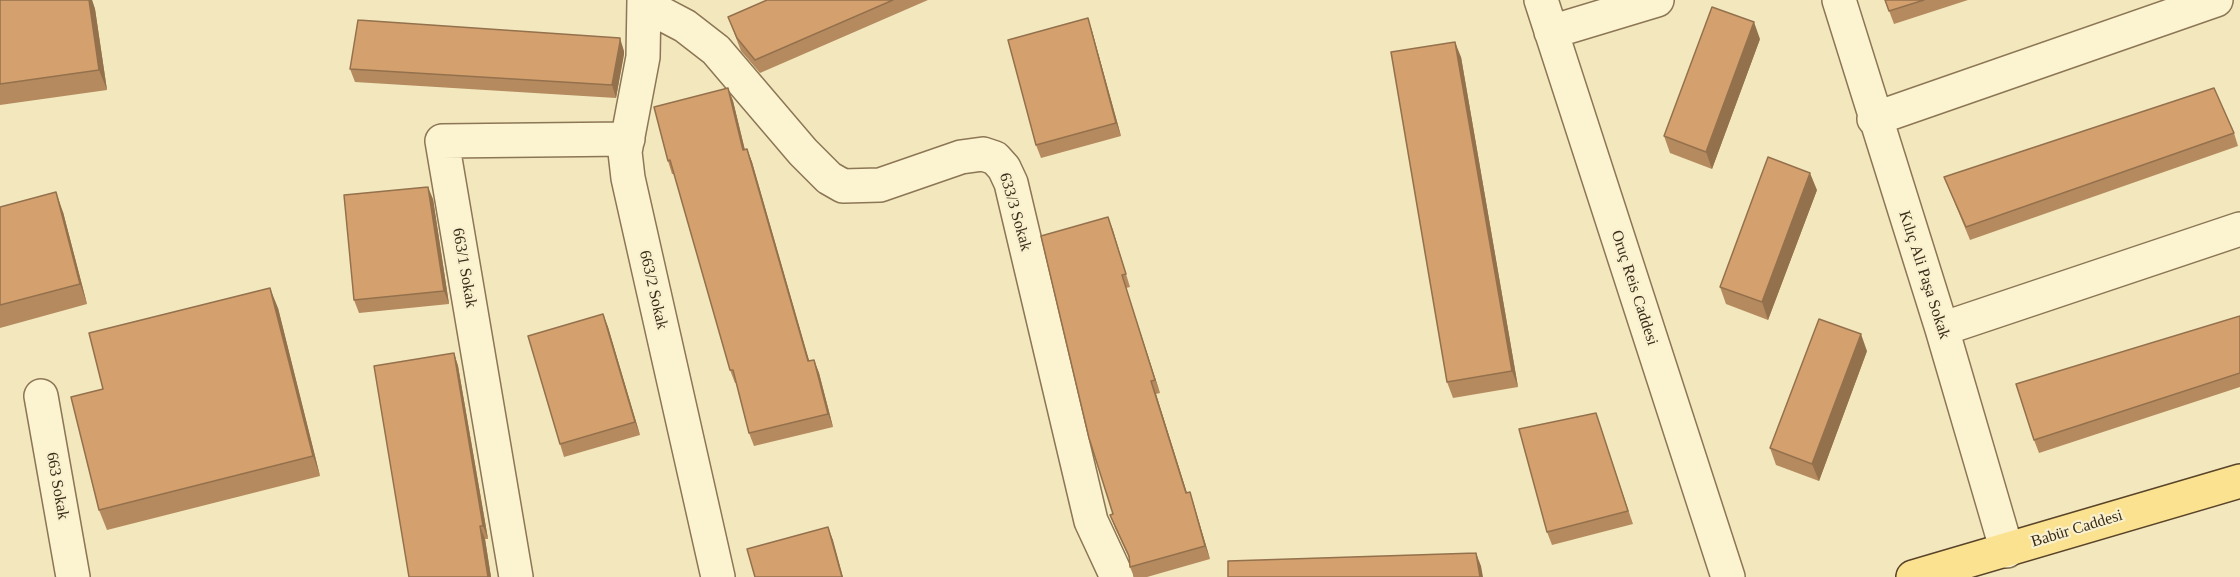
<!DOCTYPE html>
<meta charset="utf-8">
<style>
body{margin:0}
canvas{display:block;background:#f2e7bd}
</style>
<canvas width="2240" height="577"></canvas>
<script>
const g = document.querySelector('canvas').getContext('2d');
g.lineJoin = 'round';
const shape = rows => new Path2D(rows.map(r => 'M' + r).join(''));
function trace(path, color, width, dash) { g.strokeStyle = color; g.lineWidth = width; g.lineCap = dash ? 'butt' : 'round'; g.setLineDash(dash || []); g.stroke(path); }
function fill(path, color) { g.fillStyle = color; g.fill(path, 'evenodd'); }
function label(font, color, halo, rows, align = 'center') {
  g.font = font + ' "Times New Roman",serif'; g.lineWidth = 4.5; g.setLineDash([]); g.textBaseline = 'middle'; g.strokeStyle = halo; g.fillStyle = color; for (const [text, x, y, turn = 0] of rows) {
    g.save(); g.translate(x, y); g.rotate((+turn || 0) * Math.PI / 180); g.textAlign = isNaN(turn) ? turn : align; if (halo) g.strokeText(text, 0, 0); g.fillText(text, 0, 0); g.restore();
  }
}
const minor = shape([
 [644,0,643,57,625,152,628,178,718,577],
 [1541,0,1728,577],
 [1839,0,1942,329,2007,551],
 [645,5,685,26,716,50,803,152,829,178,843,186,880,185,961,157,983,154,995,158,1004,168,1011,183,1091,521,1117,577],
 [1551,32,1657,0],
 [1874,119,2216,0],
 [1942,329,2240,229],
 [41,396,73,577],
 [516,577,442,141,628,139]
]);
const major = shape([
 [1913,577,2240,481]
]);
trace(minor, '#8c7654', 36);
trace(major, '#594329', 36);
trace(minor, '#fcf3d1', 33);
trace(major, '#fae290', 33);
fill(shape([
 [0,0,92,0,95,9,107,90,0,105],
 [767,0,928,0,760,73,741,51,728,17],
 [1885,0,1968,0,1894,24],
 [1092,31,1121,136,1041,158,1036,145],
 [1760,39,1712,169,1670,153,1664,136],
 [624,51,616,98,355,82,350,69],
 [1461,57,1518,387,1453,398,1447,382],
 [728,88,733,101,745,150,747,149,752,162,809,361,814,360,819,373,833,427,754,446,749,433,736,383,735,383,730,370,674,174,672,174,668,161],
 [2234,133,2238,146,1970,240,1944,177],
 [1817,190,1768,320,1726,304,1720,287],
 [433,199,449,304,359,313,354,300],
 [0,207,63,212,87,304,0,328],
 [1108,217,1130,287,1126,288,1160,393,1156,394,1187,493,1190,492,1194,505,1210,559,1147,577,1134,577,1130,567,1130,560,1115,528,1110,515,1113,514],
 [278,308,320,476,107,530,99,510],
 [603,314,608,327,640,435,564,457,560,444],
 [2240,316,2240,387,2039,453,2034,440],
 [1867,351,1819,481,1776,465,1770,448],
 [454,353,458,366,488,539,485,539,491,577,409,577],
 [1596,413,1633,524,1552,545,1547,532]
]), '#b68a5f');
fill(shape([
 [89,0,92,0,95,9,107,90,99,70],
 [1088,18,1092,31,1121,136,1116,123],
 [1754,22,1760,39,1712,169,1706,152],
 [620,38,624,51,624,55,616,98,612,85],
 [1455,42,1461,57,1518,387,1512,371],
 [728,88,733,101,748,163,743,150],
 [747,149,752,162,813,374,808,361],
 [1810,173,1817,190,1768,320,1762,302],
 [428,187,433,199,449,304,444,291],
 [56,192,63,212,87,304,80,284],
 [1108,217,1113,230,1130,287,1126,274],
 [1122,275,1126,288,1160,393,1155,380],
 [270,288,278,308,320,476,313,456],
 [603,314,608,327,640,435,635,422],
 [1861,334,1867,351,1819,481,1812,464],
 [454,353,458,366,488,539,483,526],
 [814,360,819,373,833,427,828,414],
 [1151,381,1156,394,1191,506,1186,493],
 [1190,492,1194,505,1210,559,1205,546],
 [480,526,485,539,491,577,488,577],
 [828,527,833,540,843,577,842,577],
 [1476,553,1481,566,1483,577,1480,577]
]), '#94714d');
const building = shape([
 [0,0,89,0,99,70,0,84,0,0],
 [767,0,893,0,755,60,737,38,728,17,767,0],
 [1885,0,1924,0,1889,11,1885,0],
 [1712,7,1754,22,1706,152,1664,136,1712,7],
 [1088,18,1116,123,1036,145,1008,40,1088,18],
 [358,20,620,38,620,42,612,85,350,69,358,20],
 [1455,42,1512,371,1447,382,1391,52,1455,42],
 [728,88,743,150,747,149,808,361,814,360,828,414,749,433,733,370,730,370,670,160,668,161,654,107,728,88],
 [2214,88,2234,133,1966,227,1944,177,2214,88],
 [1768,157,1810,173,1762,302,1720,287,1768,157],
 [428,187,444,291,354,300,344,195,428,187],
 [56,192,80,284,0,305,0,207,56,192],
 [1108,217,1126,274,1122,275,1155,380,1151,381,1186,493,1190,492,1205,546,1130,567,1129,556,1110,515,1113,514,1089,438,1041,236,1108,217],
 [270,288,313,456,99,510,71,397,103,389,89,333,270,288],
 [603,314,635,422,560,444,528,336,603,314],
 [2240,316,2240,373,2034,440,2016,384,2240,316],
 [1819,319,1861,334,1812,464,1770,448,1819,319],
 [454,353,483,526,480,526,488,577,409,577,374,366,454,353],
 [1596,413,1628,511,1547,532,1519,429,1596,413],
 [828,527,842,577,755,577,747,549,828,527],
 [1476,553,1480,577,1228,577,1228,561,1476,553]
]);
fill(building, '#d4a16e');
trace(building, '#94714d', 1.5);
label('16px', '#392c1a', '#f9f0cd', [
 ["633/3 Sokak",1015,212,74],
 ["663/1 Sokak",464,268,80],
 ["Kılıç Ali Paşa Sokak",1924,275,72],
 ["Oruç Reis Caddesi",1634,288,72],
 ["663/2 Sokak",653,290,77],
 ["663 Sokak",57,486,80],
 ["Babür Caddesi",2077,529,-17]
]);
</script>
